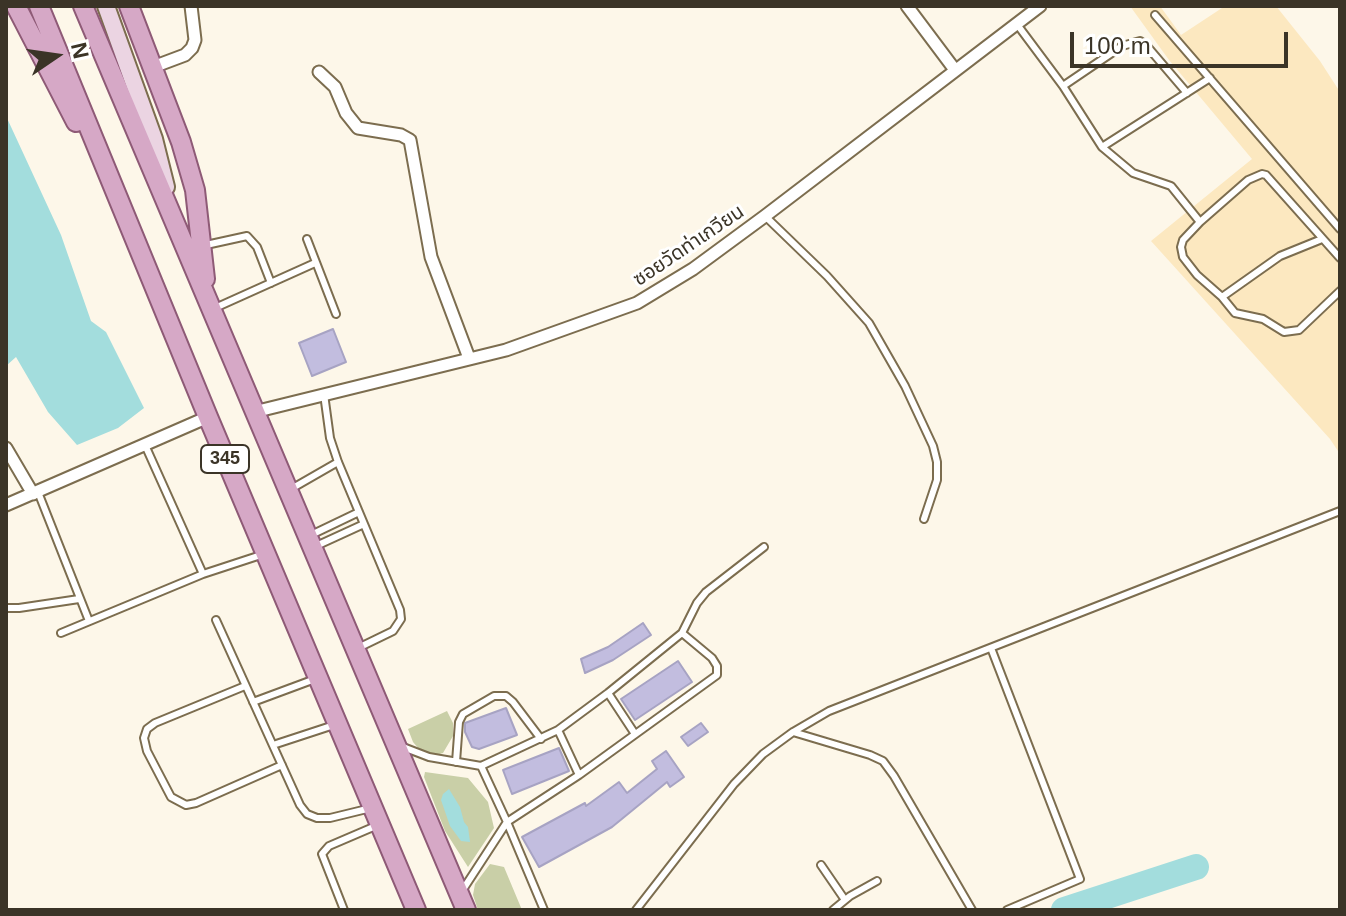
<!DOCTYPE html>
<meta charset="utf-8">
<style>
body{margin:0}
#map{position:relative;width:1346px;height:916px;overflow:hidden;background:#fdf7e9;font-family:Helvetica,sans-serif}
canvas{display:block}
.frame{position:absolute;inset:0;border:8px solid #3b3427;pointer-events:none}
.north{position:absolute;left:16px;top:16px;width:80px;height:80px;-webkit-text-stroke:6px #fff;paint-order:stroke;rotate:77deg;font-size:22px;font-weight:700;line-height:32px;text-align:center;color:#3b3427}
.north::after{content:'';display:block;margin:auto;width:28px;height:36px;background:#3b3427;clip-path:polygon(50% 0,100% 100%,50% 72%,0 100%)}
.scale{position:absolute;left:1070px;top:32px;width:218px;height:36px;box-sizing:border-box;border:4px solid #3b3427;border-top:0;padding-left:10px;font-size:24px;line-height:28px;white-space:nowrap;color:#3b3427;-webkit-text-stroke:6px #fff;paint-order:stroke}
</style>
<div id="map">
<canvas width="1346" height="916"></canvas>
<div class="frame"></div>
<div class="north">N</div>
<div class="scale">100 m</div>
</div>
<script>
const g = document.querySelector('canvas').getContext('2d');
g.lineJoin = 'round';
function fill(path, color) { g.fillStyle = color; g.fill(path, 'evenodd'); }
const shape = rows => new Path2D(rows.map(r => 'M' + r).join(''));
function trace(path, color, width, dash) { g.strokeStyle = color; g.lineWidth = width; g.lineCap = dash ? 'butt' : 'round'; g.setLineDash(dash || []); g.stroke(path); }
function label(font, color, halo, rows, align = 'center') {
  g.font = font + ' Helvetica,"Noto Sans Thai",sans-serif'; g.lineWidth = 6; g.setLineDash([]); g.textBaseline = 'middle'; g.strokeStyle = halo; g.fillStyle = color; for (const [text, x, y, turn = 0] of rows) {
    g.save(); g.translate(x, y); g.rotate((+turn || 0) * Math.PI / 180); g.textAlign = isNaN(turn) ? turn : align; if (halo) g.strokeText(text, 0, 0); g.fillText(text, 0, 0); g.restore();
  }
}
fill(shape([
 [1130,6,1160,6,1181,35,1225,6,1276,6,1320,61,1340,92,1340,454,1330,439,1151,241,1252,159,1169,60]
]), '#fce8c0');
fill(shape([
 [447,711,453,723,453,736,443,753,436,755,419,749,413,742,408,729],
 [425,772,468,778,488,802,494,828,468,867,445,831,424,777],
 [490,864,504,867,522,910,478,910,473,895,475,884]
]), '#c9cfa7');
fill(shape([
 [6,116,61,235,91,321,106,332,144,408,118,428,77,445,48,412,16,357,6,366],
 [449,789,460,807,464,822,468,827,470,842,461,841,450,826,441,800,443,794]
]), '#a3dddd');
trace(shape([
 [1064,910,1196,867]
]), '#a3dddd', 26);
const building = shape([
 [333,329,346,362,312,376,299,343,333,329],
 [643,623,651,635,613,660,585,673,581,659,608,647,643,623],
 [678,661,692,682,635,720,621,699,678,661],
 [506,708,517,735,479,749,472,747,465,732,465,723,506,708],
 [701,723,708,732,688,746,681,737,701,723],
 [559,748,569,771,512,794,503,770,559,748],
 [666,751,684,777,670,787,667,782,612,827,539,867,522,837,585,803,586,806,619,782,627,793,657,769,652,761,666,751]
]);
fill(building, '#c2bddf');
trace(building, '#a7a3c3', 2);
const lane = shape([
 [1155,15,1340,229],
 [1016,23,1063,86,1102,147,1133,173,1171,186,1200,222],
 [1063,86,1122,46,1140,41,1146,45,1187,93],
 [1102,147,1210,78],
 [765,216,827,276,869,323,905,386,933,446,937,462,937,480,924,519],
 [307,239,336,314],
 [206,245,247,236,257,247,271,283],
 [1340,258,1266,175,1262,174,1248,180,1200,222,1183,240,1181,247,1183,257,1197,275,1222,297,1235,313,1263,319,1284,332,1299,330,1340,291],
 [1222,297,1280,256,1322,239],
 [215,308,315,263],
 [324,394,330,438,338,462,400,610,401,619,393,631,358,648],
 [145,445,203,574],
 [291,489,338,462],
 [38,492,89,621],
 [311,535,359,512],
 [316,546,364,524],
 [6,608,19,608,79,599],
 [216,620,300,805,307,814,317,818,330,818,371,808],
 [61,633,203,574,264,554],
 [991,648,1080,879,1007,910],
 [245,686,155,723,147,729,144,738,147,751,171,797,186,805,196,803,282,765],
 [608,693,635,734],
 [253,702,315,679],
 [558,730,579,775],
 [793,732,870,755,883,761,894,776,972,910],
 [273,745,334,725],
 [403,747,429,757,481,766,507,822,462,891],
 [456,762,459,722,463,714,494,696,506,696,513,702,541,739],
 [481,766,558,730,608,693,682,633,697,603,706,592,764,547],
 [821,865,845,900],
 [344,910,322,854,329,846,378,825],
 [544,910,507,822,579,775,717,675,717,666,712,658,682,633],
 [636,910,734,784,763,754,793,732,829,711,1340,511],
 [833,910,850,896,877,881]
]);
const street = shape([
 [907,6,955,70],
 [153,67,185,55,192,48,195,40,191,6],
 [319,72,335,87,346,113,358,128,401,135,410,140,431,257,469,358],
 [254,412,506,350,637,303,693,269,765,216,1040,6],
 [6,448,33,494],
 [6,505,208,417]
]);
const secondary = shape([
 [106,6,154,139,166,187]
]);
const primary = shape([
 [16,6,76,122],
 [39,6,208,417,416,910],
 [83,6,466,910],
 [129,6,181,142,195,190,205,279]
]);
trace(lane, '#7c6d4f', 10);
trace(street, '#7c6d4f', 15);
trace(secondary, '#7c6d4f', 20);
trace(primary, '#8e5a76', 22);
trace(lane, '#fff', 6);
trace(street, '#fff', 11);
trace(secondary, '#ebd4e2', 16);
trace(primary, '#d6a8c6', 18);
for (const [x, y, w] of [
 [225,459,48]
]) { const box = new Path2D(); box.roundRect(x - w / 2, y - 14, w, 28, 6); g.fillStyle = '#fff'; g.fill(box); trace(box, '#3b3427', 2); }
label('bold 18px', '#3b3427', null, [
 ["345",225,459]
]);
label('20px', '#3b3427', '#fff', [
 ["ซอยวัดท่าเกวียน",689,246,-34]
]);
</script>
